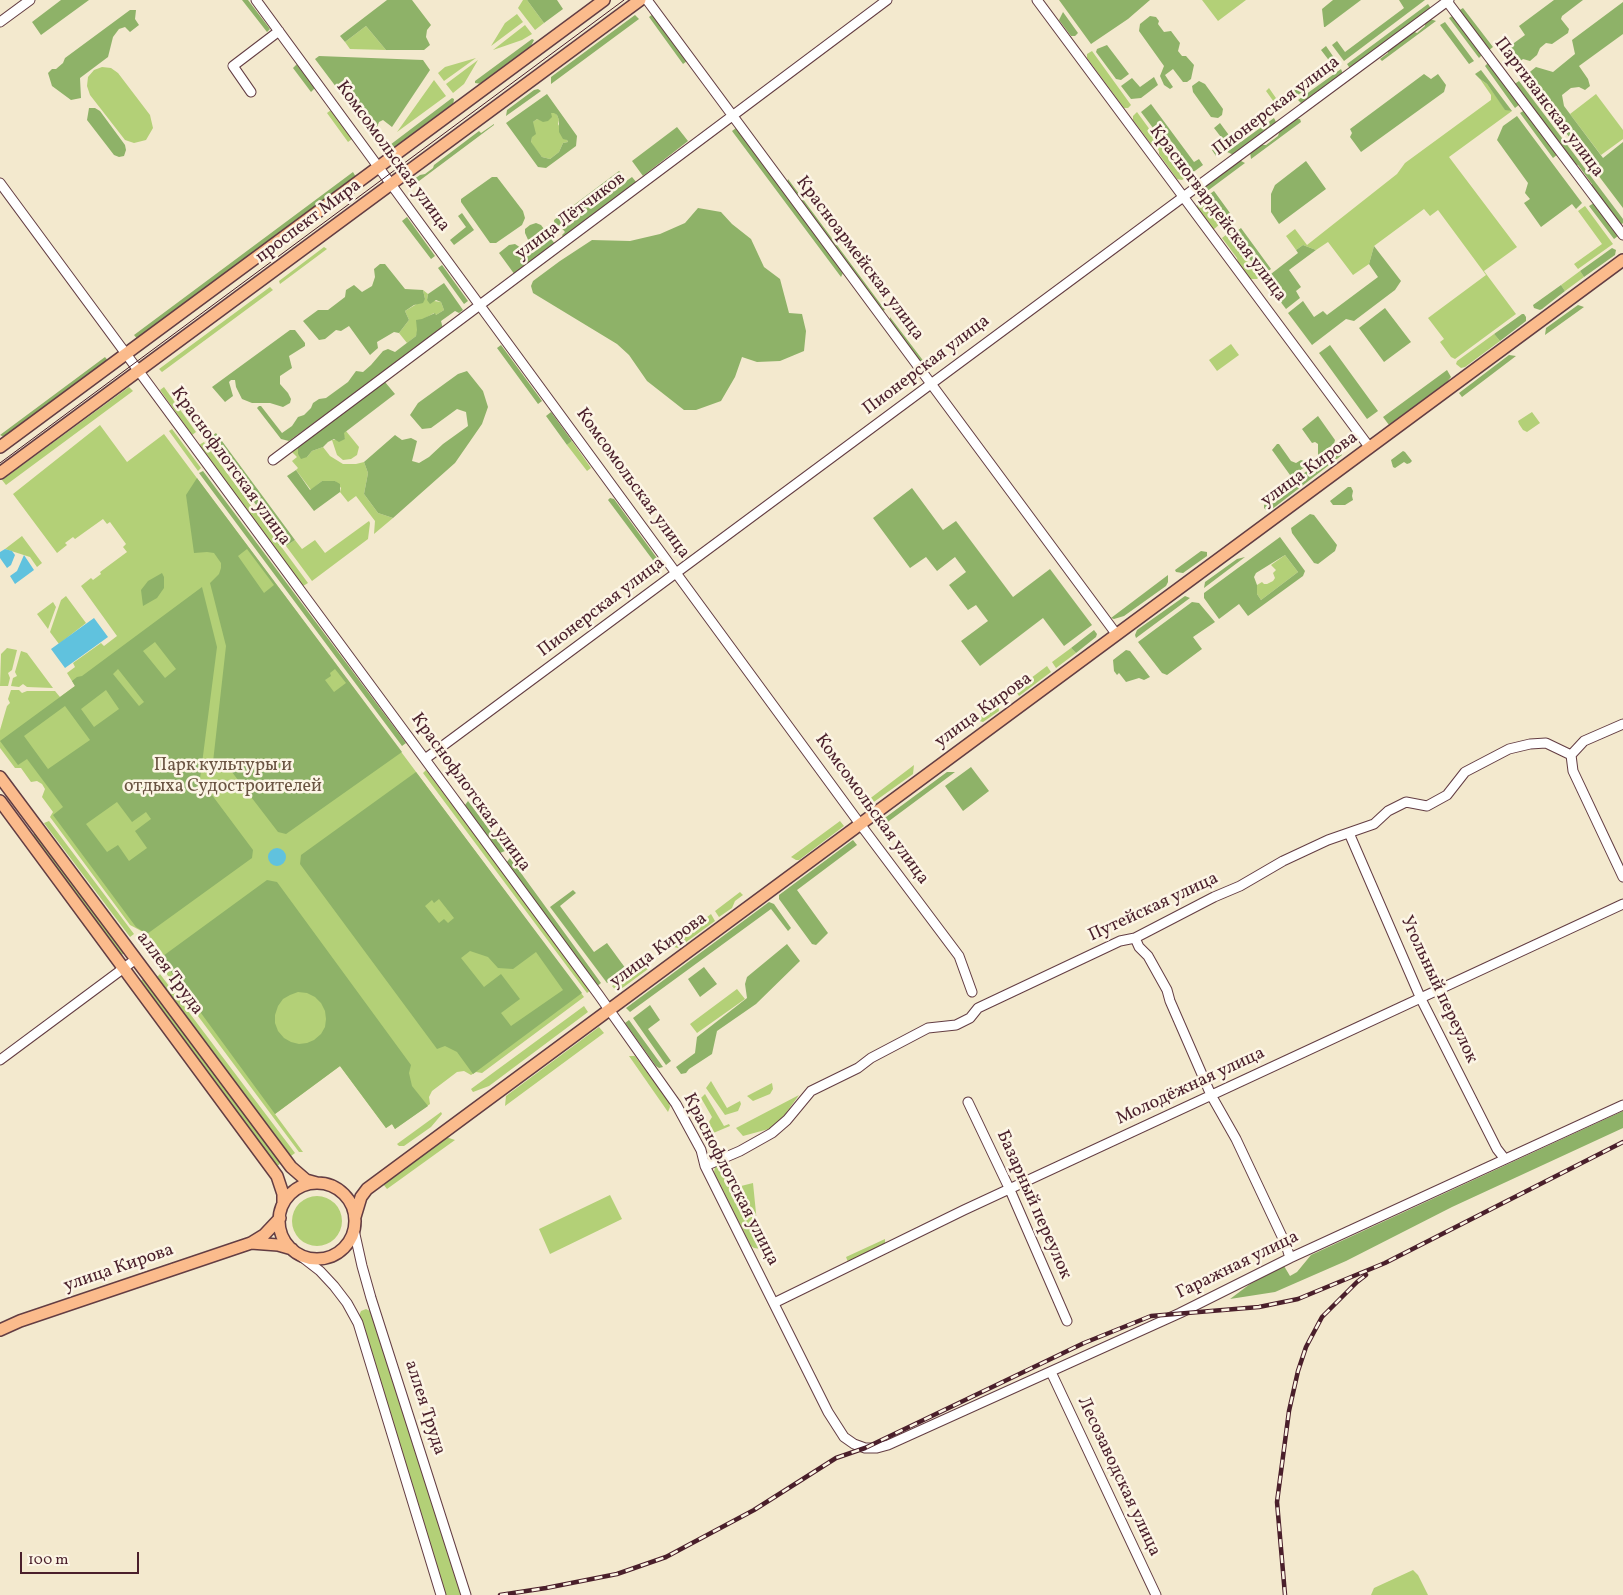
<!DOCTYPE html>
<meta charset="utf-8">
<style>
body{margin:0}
#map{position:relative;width:1623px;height:1595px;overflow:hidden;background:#f3e9ce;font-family:Vollkorn,serif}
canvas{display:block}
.scale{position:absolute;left:20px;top:1552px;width:119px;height:22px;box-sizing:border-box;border:2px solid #4a1f2b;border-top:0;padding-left:6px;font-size:15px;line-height:18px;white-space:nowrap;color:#4a1f2b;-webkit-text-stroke:4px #fcf5e5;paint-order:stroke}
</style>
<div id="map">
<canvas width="1623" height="1595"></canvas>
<div class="scale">100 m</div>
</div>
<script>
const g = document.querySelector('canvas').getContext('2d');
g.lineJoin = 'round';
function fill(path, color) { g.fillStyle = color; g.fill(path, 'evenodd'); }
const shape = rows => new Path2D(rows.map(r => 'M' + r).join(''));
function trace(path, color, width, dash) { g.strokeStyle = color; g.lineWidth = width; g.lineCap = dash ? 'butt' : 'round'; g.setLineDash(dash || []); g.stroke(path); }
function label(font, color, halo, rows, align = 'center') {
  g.font = font + ' Vollkorn,serif'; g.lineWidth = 5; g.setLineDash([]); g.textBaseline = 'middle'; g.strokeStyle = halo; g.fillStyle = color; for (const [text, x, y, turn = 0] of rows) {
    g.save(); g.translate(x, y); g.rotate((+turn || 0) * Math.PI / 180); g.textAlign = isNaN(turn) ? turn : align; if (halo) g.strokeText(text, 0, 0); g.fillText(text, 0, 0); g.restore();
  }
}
fill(shape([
 [523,0,527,0,544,23,535,30,518,8],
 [1202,0,1246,0,1218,21],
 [517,14,523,22,491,46,505,23],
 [525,25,532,34,522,40,493,50],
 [366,26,386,50,350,49,345,42],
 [1092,51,1131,105,1128,108,1124,108,1087,58,1087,54],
 [476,58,444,81,438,73,445,67],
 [478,60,464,84,453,93,446,84],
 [102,67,111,68,118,73,150,115,153,128,146,140,134,143,125,140,90,95,87,86,88,77,94,70],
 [1480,79,1487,84,1505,109,1512,111,1449,157,1517,247,1484,271,1516,314,1455,359,1451,357,1440,342,1444,339,1428,318,1486,275,1438,210,1430,216,1424,209,1374,246,1369,264,1353,275,1328,242,1316,250,1303,245,1296,250,1286,236,1295,229,1307,245,1397,174,1405,163,1491,100,1491,95],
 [434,80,446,96,397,132],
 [1269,88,1278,101,1290,92,1294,98,1279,109,1266,91],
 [1596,94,1623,130,1623,139,1601,155,1570,114],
 [331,110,352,139,348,142,327,113],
 [554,112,557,115,559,120,558,124,568,142,563,143,559,152,550,159,542,157,531,143,533,122,537,119,543,121,551,113],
 [1137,112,1185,178,1182,180,1177,179,1159,154,1159,151,1155,145,1151,144,1133,120,1133,116],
 [1198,195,1220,224,1213,230,1197,207],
 [1585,206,1613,244,1578,269,1574,264,1602,244,1578,211],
 [1227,234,1259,277,1257,279,1250,279,1238,263,1237,258,1222,238],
 [324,247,327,249,280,284,279,281],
 [1580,271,1584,277,1565,291,1561,285],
 [270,287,273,290,162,372,159,369],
 [423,290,428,294,427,300,441,302,444,310,436,315,434,313,422,320,416,336,407,343,399,333,409,320,405,311,425,299],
 [1494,334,1500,341,1465,367,1461,368,1456,364,1457,361],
 [1231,344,1239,355,1217,371,1209,360],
 [129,387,133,391,6,485,2,480],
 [164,387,196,432,192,435,160,390],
 [1532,412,1540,423,1527,432,1523,430,1519,424,1518,421],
 [100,425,127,462,164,434,584,997,482,1073,476,1072,471,1075,464,1071,457,1072,432,1091,429,1097,430,1104,395,1129,392,1124,386,1128,340,1066,275,1114,303,1152,299,1152,166,973,168,968,163,956,147,934,130,925,50,817,53,812,42,797,45,789,42,784,37,781,31,782,21,768,15,768,0,748,0,730,7,706,10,703,8,699,11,690,19,690,22,693,27,691,55,691,60,697,75,686,67,673,75,667,73,663,101,643,104,646,117,636,81,586,91,578,93,580,101,574,100,572,127,552,123,547,126,544,110,522,107,524,103,519,75,539,73,537,65,543,67,545,57,553,13,494],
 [172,429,201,468,198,471,169,431],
 [346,431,359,447,357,455,351,459,343,460,337,455,332,440,345,439,343,433],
 [572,441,591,468,587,471,567,445],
 [204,442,308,583,303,586,199,445],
 [298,447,298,454,307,457,312,451,323,447,330,456,343,464,356,464,364,462,368,473,364,494,378,513,393,518,374,534,375,521,356,496,348,502,340,492,341,488,335,481,322,481,311,490,296,470,298,468,292,461,297,457,292,452],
 [369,521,370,523,368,539,312,581,286,546,295,540,302,549,315,540,325,553],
 [22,536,42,563,37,567,30,557,5,549],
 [1285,555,1298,572,1261,600,1257,594,1257,585,1262,582,1264,584,1267,584,1273,581,1275,578,1273,573,1276,570,1271,565],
 [66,596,86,623,59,644,50,632,61,600],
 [53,602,56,607,48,629,37,614],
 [7,648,17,650,12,670,8,673,10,678,8,686,0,686,1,654],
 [1071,648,1076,653,1056,668,1052,662],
 [21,651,27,653,53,688,27,687,23,684,19,687,11,686,13,678,17,676,15,672],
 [1047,666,1051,672,1019,696,1015,690],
 [998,703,999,711,983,722,976,720],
 [914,765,913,774,871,804,868,800],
 [426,770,591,990,587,993,423,773],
 [49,821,134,934,130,937,44,823],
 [840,821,844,826,799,860,796,860,791,857],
 [34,834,37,834,125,952,124,954,119,955,32,836],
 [740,892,743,895,735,901,732,908,719,917,715,911],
 [711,914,715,921,678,948,674,947,672,944],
 [644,964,648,969,617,992,612,986],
 [160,974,295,1153,291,1156,157,977],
 [144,979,281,1161,279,1165,275,1166,140,981],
 [737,989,745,999,697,1033,690,1024],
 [584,1006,588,1012,489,1086,473,1092,471,1089],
 [599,1027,604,1033,505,1106,506,1096],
 [629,1056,635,1056,669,1102,670,1107,668,1112],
 [711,1081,727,1108,740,1101,741,1104,738,1111,725,1115,706,1088],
 [772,1083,773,1089,770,1094,753,1101,747,1096],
 [705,1094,724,1126,729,1124,730,1126,711,1134,704,1134,702,1129,707,1125,712,1117,701,1098],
 [799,1095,776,1127,743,1136,736,1128],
 [441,1112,442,1114,431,1127,404,1146,399,1146,397,1144],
 [446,1137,455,1140,387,1189,383,1184],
 [717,1164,737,1187,753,1183,757,1223,768,1246,761,1249,754,1248,751,1246,714,1172,715,1167],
 [610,1195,622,1219,550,1254,539,1229],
 '292 1221a25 25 0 1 1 50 0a25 25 0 1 1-50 0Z',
 [885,1239,885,1244,848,1262,846,1257],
 [366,1309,372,1312,461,1595,446,1595,359,1316,361,1311],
 [1413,1570,1418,1575,1428,1595,1371,1595,1374,1588]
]), '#b3d077');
fill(shape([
 [61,0,89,0,41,35,32,22],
 [242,0,248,0,270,29,267,32],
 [387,0,412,0,431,25,427,30,426,37,430,45,424,50,386,50,366,26,345,42,340,36],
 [527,0,557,0,563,9,544,23],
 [1059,0,1150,0,1128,19,1091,44],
 [1333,0,1361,0,1325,27,1324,27,1322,9],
 [1399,0,1425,0,1344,61,1332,45,1337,41,1345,52,1404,8],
 [1554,0,1583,0,1562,16,1561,19,1569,29,1568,33,1552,44,1546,43,1540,48,1537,55,1530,61,1523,59,1519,62,1521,68,1518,70,1503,51,1525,35,1519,26],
 [1623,2,1623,34,1579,66,1588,79,1590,86,1585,90,1579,87,1571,88,1562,95,1564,106,1603,158,1623,142,1623,208,1526,80,1526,75,1536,67,1553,72,1575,54,1572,40],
 [1428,4,1432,10,1351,68,1349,67,1347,64],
 [1463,8,1493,47,1488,51,1458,11],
 [130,10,136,10,135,19,139,25,130,32,125,27,119,29,113,37,108,57,80,78,81,98,71,100,52,86,48,73,52,69,56,69,63,63,65,58],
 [1063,12,1078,33,1075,36,1071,36,1059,20],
 [653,14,687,61,683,64,649,17],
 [635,15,639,19,551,84,551,77],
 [1454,15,1483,54,1479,58,1449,18],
 [1150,16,1156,17,1159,21,1158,24,1164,32,1171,31,1180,43,1178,51,1182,56,1186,56,1194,65,1191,79,1187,82,1183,82,1173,69,1165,75,1173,87,1170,89,1164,85,1160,76,1164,66,1139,31,1140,24],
 [1430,19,1436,21,1382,61,1380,59,1388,53,1388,48,1412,31,1417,33,1425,26,1425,22],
 [1445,22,1474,61,1469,64,1440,25],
 [532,39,534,40,530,48,482,84,475,83,475,81],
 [1107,45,1129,74,1121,80,1116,79,1096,52,1097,49],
 [1326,46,1339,65,1294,98,1290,92,1331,63,1321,50],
 [319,56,423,60,430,70,392,127,383,120,379,122,377,127,378,132,373,136,315,59],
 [1489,62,1520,104,1515,108,1485,66],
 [297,64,315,88,311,92,293,68],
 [1341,69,1343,74,1305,104,1301,103,1298,100],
 [1481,70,1512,111,1505,110,1487,84,1480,79,1475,74],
 [1424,74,1431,79,1438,74,1446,85,1444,92,1361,152,1350,137,1352,133,1350,129],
 [1154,77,1158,85,1141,98,1131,99,1121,86,1132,78,1140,87],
 [1199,81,1205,84,1223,109,1222,115,1218,118,1211,117,1193,92,1192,86],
 [1519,81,1623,219,1623,223,1620,226,1592,190,1592,184,1578,165,1572,164,1513,85],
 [538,89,541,91,506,116,507,110,534,90],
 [547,94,577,136,576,146,546,168,538,167,506,123],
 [551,113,554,113,557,115,559,120,559,132,563,139,567,140,568,142,563,143,559,152,550,159,542,157,531,142,532,137,536,134,533,122,537,119,543,122,548,121,552,117],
 [452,98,454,99,453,106,386,155,382,151],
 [1151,104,1194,162,1199,159,1203,165,1188,176,1172,154,1178,150,1171,141,1165,144,1141,112],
 [89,108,95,108,100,111,125,145,126,150,124,156,119,157,114,155,87,120],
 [1525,110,1558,154,1553,158,1520,113],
 [1517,116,1582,203,1576,209,1572,204,1541,227,1524,203,1530,199,1525,193,1528,183,1497,140,1503,126],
 [1274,118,1277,124,1234,155,1227,152],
 [1295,119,1300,119,1301,122,1251,159,1250,152,1259,145,1266,145,1278,136,1280,130],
 [1220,123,1234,142,1216,156,1212,150,1224,141,1214,128],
 [494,124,494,125,411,187,408,183,420,175,425,174,433,168,434,165,479,131,481,133],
 [677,127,688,141,643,176,632,161],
 [736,128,843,273,841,277,732,131],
 [1238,161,1241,161,1245,163,1202,195,1201,193,1204,187],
 [1306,161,1326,189,1279,224,1271,212,1271,194,1275,185],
 [619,171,621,173,610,181,615,189,632,177,637,183,564,238,562,235,565,232,559,225,555,228,554,220],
 [353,172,357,179,139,341,134,335],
 [492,177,497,177,523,211,525,218,522,225,496,243,490,243,461,202,461,199],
 [788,179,885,310,882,311,787,182],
 [1214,191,1230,213,1221,220,1204,198],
 [1594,203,1618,236,1614,239,1589,206],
 [698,208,721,212,732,224,751,239,764,267,780,279,789,313,802,314,806,331,804,351,780,361,757,362,742,357,735,377,721,401,696,410,684,410,647,381,629,355,617,344,533,293,531,286,533,281,560,261,592,240,630,241,660,234,685,223],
 [462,213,474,230,454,245,450,240,466,227,458,216],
 [407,217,435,256,431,259,402,221],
 [536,223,541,225,555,244,515,275,499,253,509,245,515,244,521,248,526,246,529,242,525,233,525,229,530,225],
 [1241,228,1271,269,1262,276,1232,235],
 [1303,245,1316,250,1289,270,1301,287,1296,291,1300,298,1286,309,1268,285,1267,277,1298,253,1296,250],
 [1374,246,1401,281,1395,290,1354,321,1346,319,1312,345,1288,313,1303,301,1314,317,1323,311,1327,315,1378,277,1369,264],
 [1612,248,1616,250,1615,255,1584,277,1580,271],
 [380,264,385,264,405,289,423,290,425,299,423,303,414,305,405,311,409,320,399,333,394,332,377,342,378,348,370,355,349,326,341,331,336,330,325,339,319,340,303,321,318,310,328,310,345,297,346,290,354,285,362,292,372,286,375,277,374,269],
 [442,265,468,301,464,304,438,268],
 [444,283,463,310,459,313,455,311,441,321,443,329,289,441,281,439,257,408,259,406,261,406,282,433,292,426,298,417,304,415,311,408,313,403,319,399,326,398,348,382,356,371,363,372,371,365,383,351,388,349,395,352,416,336,417,330,416,320,422,319,435,313,436,315,444,310,441,302,436,300,430,304,427,300,428,294],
 [1561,285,1565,291,1542,309,1540,310,1534,308,1533,305],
 [1578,305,1584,307,1545,335,1546,328],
 [1385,308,1411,342,1384,362,1359,328],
 [1522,314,1524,314,1526,317,1526,321,1500,341,1494,334],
 [890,317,928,367,924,370,890,322],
 [290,330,295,330,305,343,305,346,289,356,292,368,280,376,280,384,288,393,291,399,290,403,283,407,270,403,252,403,242,399,236,387,235,380,231,380,229,382,233,396,225,402,212,387],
 [501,345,542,401,538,404,497,348],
 [1330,345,1378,411,1367,419,1319,353],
 [1509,355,1516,356,1462,397,1459,393],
 [105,357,109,362,6,438,0,435],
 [1447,370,1451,377,1446,383,1389,425,1383,417],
 [467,371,483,391,488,407,482,424,455,463,393,518,378,513,364,494,368,473,364,462,395,435,402,440,411,438,417,441,412,461,419,463,429,457,443,444,468,426,466,412,457,409,431,428,422,429,410,415,418,403,458,374],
 [385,382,395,394,344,433,345,439,339,442,334,439,328,442,323,447,312,451,307,457,301,459,298,454,298,447],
 [551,412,572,441,567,445,546,416],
 [1318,416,1335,440,1334,444,1318,455,1318,444,1315,442,1312,443,1302,429],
 [216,433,295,540,286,546,208,439],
 [1277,444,1279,444,1291,461,1296,463,1301,460,1307,462,1308,465,1293,475,1290,475,1272,450],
 [1336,449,1338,449,1342,455,1271,510,1266,510,1264,508,1264,505,1281,493,1287,486],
 [1403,451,1405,452,1412,461,1410,463,1407,464,1404,462,1395,468,1393,467,1391,460],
 [296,470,310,490,322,481,335,481,340,484,340,492,314,511,287,476],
 [203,471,406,743,402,746,199,473],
 [197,478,402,752,286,834,278,832,225,763,213,762,226,646,210,583,219,574,221,568,221,563,214,553,207,552,194,553,186,495],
 [247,549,274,585,264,593,238,556],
 [335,669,346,683,334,692,325,680,331,676,330,673],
 [1348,487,1351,487,1353,491,1352,496,1353,500,1345,505,1333,505,1330,501],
 [912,488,943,530,956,521,1013,597,1050,569,1092,625,1064,646,1043,618,980,666,961,641,988,621,976,605,968,610,949,585,966,572,955,557,937,571,926,557,910,568,873,518],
 [610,498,614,499,659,561,660,563,658,567,608,500],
 [1310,514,1314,515,1337,545,1335,551,1318,564,1314,563,1292,533,1291,528],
 [1280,537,1305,571,1303,576,1248,616,1239,604,1219,619,1204,598,1204,593],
 [1285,555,1298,572,1261,600,1257,594,1257,585,1254,577,1256,573],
 [1201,551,1207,552,1207,556,1183,573,1176,572,1175,570],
 [1245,557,1204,588,1205,582,1237,559],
 [162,573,164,577,164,588,157,598,143,606,141,590,148,581],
 [1168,575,1168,582,1166,586,1124,616,1114,619,1111,618],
 [202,587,217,647,200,779,253,850,252,858,147,934,136,927,53,815,63,807,27,759,18,765,0,741,75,686,72,681,77,677,82,676],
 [155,642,176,669,165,678,143,651],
 [118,669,144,702,139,706,113,674],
 [106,690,119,709,94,727,81,709],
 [65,706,90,740,48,769,24,736],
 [117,802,132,822,146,812,151,819,135,831,147,848,129,861,118,845,107,852,86,824],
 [1185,596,1190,598,1136,638,1135,635,1137,630],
 [1192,602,1199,603,1215,622,1193,637,1202,649,1167,675,1162,673,1138,642],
 [1094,630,1097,634,1096,637,1076,653,1071,648],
 [1126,650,1130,651,1150,677,1144,680,1139,678,1126,682,1119,673,1117,675,1114,671,1113,660],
 [971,767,989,791,963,811,945,786],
 [416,772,582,993,473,1074,457,1052,445,1046,437,1049,300,864,301,855],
 [439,899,454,918,448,923,444,919,439,923,425,906,432,900,434,903],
 [470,951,488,957,498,968,513,969,536,952,563,990,511,1026,501,1013,520,999,501,974,484,987,461,958],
 [947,772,955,772,885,824,882,820],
 [468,801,505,851,500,853,466,809,465,805],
 [853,840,857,845,797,890,828,933,816,945,812,944,779,899,779,895],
 [510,858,601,983,596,987,506,863],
 [267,880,277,882,411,1065,409,1073,412,1086,428,1106,395,1129,392,1124,386,1128,340,1066,275,1114,168,968,163,956],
 [298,992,307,993,315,997,321,1003,325,1011,326,1019,325,1027,321,1034,314,1040,307,1043,299,1044,291,1042,284,1038,278,1031,275,1023,275,1015,278,1006,283,999,290,995],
 [573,890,576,893,560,906,594,952,607,943,626,969,607,983,550,907],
 [769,902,774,904,791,928,788,931,771,909,630,1012,626,1008],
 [787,944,800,961,756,1004,717,1031,712,1054,689,1069,686,1073,681,1074,676,1067,695,1053,697,1037,747,998,745,984,747,977],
 [704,967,717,984,700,997,688,979],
 [650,1005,660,1020,648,1029,671,1061,666,1065,633,1018],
 [629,1020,663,1067,659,1068,656,1066,625,1023],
 [1623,1111,1623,1128,1452,1207,1346,1261,1275,1292,1230,1299,1250,1284,1284,1266,1290,1276,1297,1272,1311,1255]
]), '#8eb268');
fill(shape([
 [5,549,12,551,15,555,11,565,7,568,0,558,0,552],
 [24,555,34,570,15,584,10,576,17,571],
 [94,618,108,637,65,668,51,649],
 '268 857a9 9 0 1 1 18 0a9 9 0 1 1-18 0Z'
]), '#60c2de');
const minor = shape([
 [256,0,860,824,959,956,972,992],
 [647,0,1117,635],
 [1037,0,1370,448],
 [1446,0,1623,235],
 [0,22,30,0],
 [251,92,233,66,279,31],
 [0,183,598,994,676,1104,701,1150,705,1166,828,1412,844,1437,854,1444,865,1448,877,1448,888,1445,1180,1313,1290,1258,1623,1105],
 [273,460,887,0],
 [1571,755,1573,771,1623,877],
 [1571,755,1584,741,1623,724],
 [425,759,1449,0],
 [1349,833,1421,999,1497,1149,1504,1158],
 [1135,938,1139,947,1148,956,1167,990,1170,1001,1211,1095,1236,1139,1286,1245,1290,1258],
 [0,1060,136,959],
 [968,1102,1010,1190,1067,1321],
 [705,1166,740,1151,772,1133,787,1120,811,1091,858,1068,871,1058,928,1028,956,1025,970,1018,978,1008,1120,941,1135,938,1214,897,1240,886,1283,861,1328,840,1374,824,1388,811,1406,802,1427,806,1447,795,1465,772,1509,749,1530,744,1546,743,1571,755],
 [354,1230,362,1266,371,1298,466,1595],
 [298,1254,320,1271,334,1286,347,1303,358,1323,441,1595],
 [774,1303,964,1210,1623,904],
 [1051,1372,1156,1595]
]);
const major = shape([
 [0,447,604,0],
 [0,473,640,0],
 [0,777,291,1167,306,1180,317,1183],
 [0,801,277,1176,283,1194,283,1204],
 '279 1221a38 38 0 1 1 76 0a38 38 0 1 1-76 0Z',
 [355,1217,361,1197,367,1189,1623,260],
 [251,1243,278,1245,292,1249],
 [0,1330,20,1321,251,1243,264,1235,280,1218]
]);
trace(minor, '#633d43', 11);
trace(major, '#633d43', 14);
trace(minor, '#fff', 9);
trace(major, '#fbbb8c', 11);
trace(shape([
 [0,463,624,0]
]), '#4a1f2b', 1);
const rail = shape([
 [500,1595,546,1588,617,1574,666,1557,754,1510,836,1458,865,1448,1084,1343,1151,1316,1259,1307,1298,1299,1385,1263,1623,1142],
 [1285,1595,1277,1502,1289,1411,1298,1371,1306,1347,1322,1317,1357,1282,1366,1275]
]);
trace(rail, '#4a1f2b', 4.5);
trace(rail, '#fcf5e5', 2.5, [8]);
label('18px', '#4a1f2b', '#fcf5e5', [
 ["Пионерская улица",1277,107,-37],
 ["Партизанская улица",1548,108,53],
 ["Комсомольская улица",392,157,54],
 ["Красногвардейская улица",1217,214,53],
 ["улица Лётчиков",571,217,-37],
 ["проспект Мира",309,222,-37],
 ["Красноармейская улица",859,259,53],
 ["Пионерская улица",927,366,-37],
 ["Краснофлотская улица",230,467,54],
 ["улица Кирова",1310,470,-36],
 ["Комсомольская улица",632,484,54],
 ["Пионерская улица",602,608,-37],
 ["улица Кирова",984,711,-36],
 ["Краснофлотская улица",470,793,54],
 ["Комсомольская улица",871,810,54],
 ["Путейская улица",1154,908,-25],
 ["улица Кирова",659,951,-36],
 ["аллея Труда",169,974,53],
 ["Угольный переулок",1438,990,65],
 ["Молодёжная улица",1191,1087,-25],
 ["Краснофлотская улица",730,1180,63],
 ["Базарный переулок",1033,1205,66],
 ["Гаражная улица",1238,1266,-26],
 ["улица Кирова",119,1269,-19],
 ["аллея Труда",424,1408,72],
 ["Лесозаводская улица",1118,1477,65]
]);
label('18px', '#6a5442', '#fcf5e5', [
 ["Парк культуры и",223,767],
 ["отдыха Судостроителей",223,788]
]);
</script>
